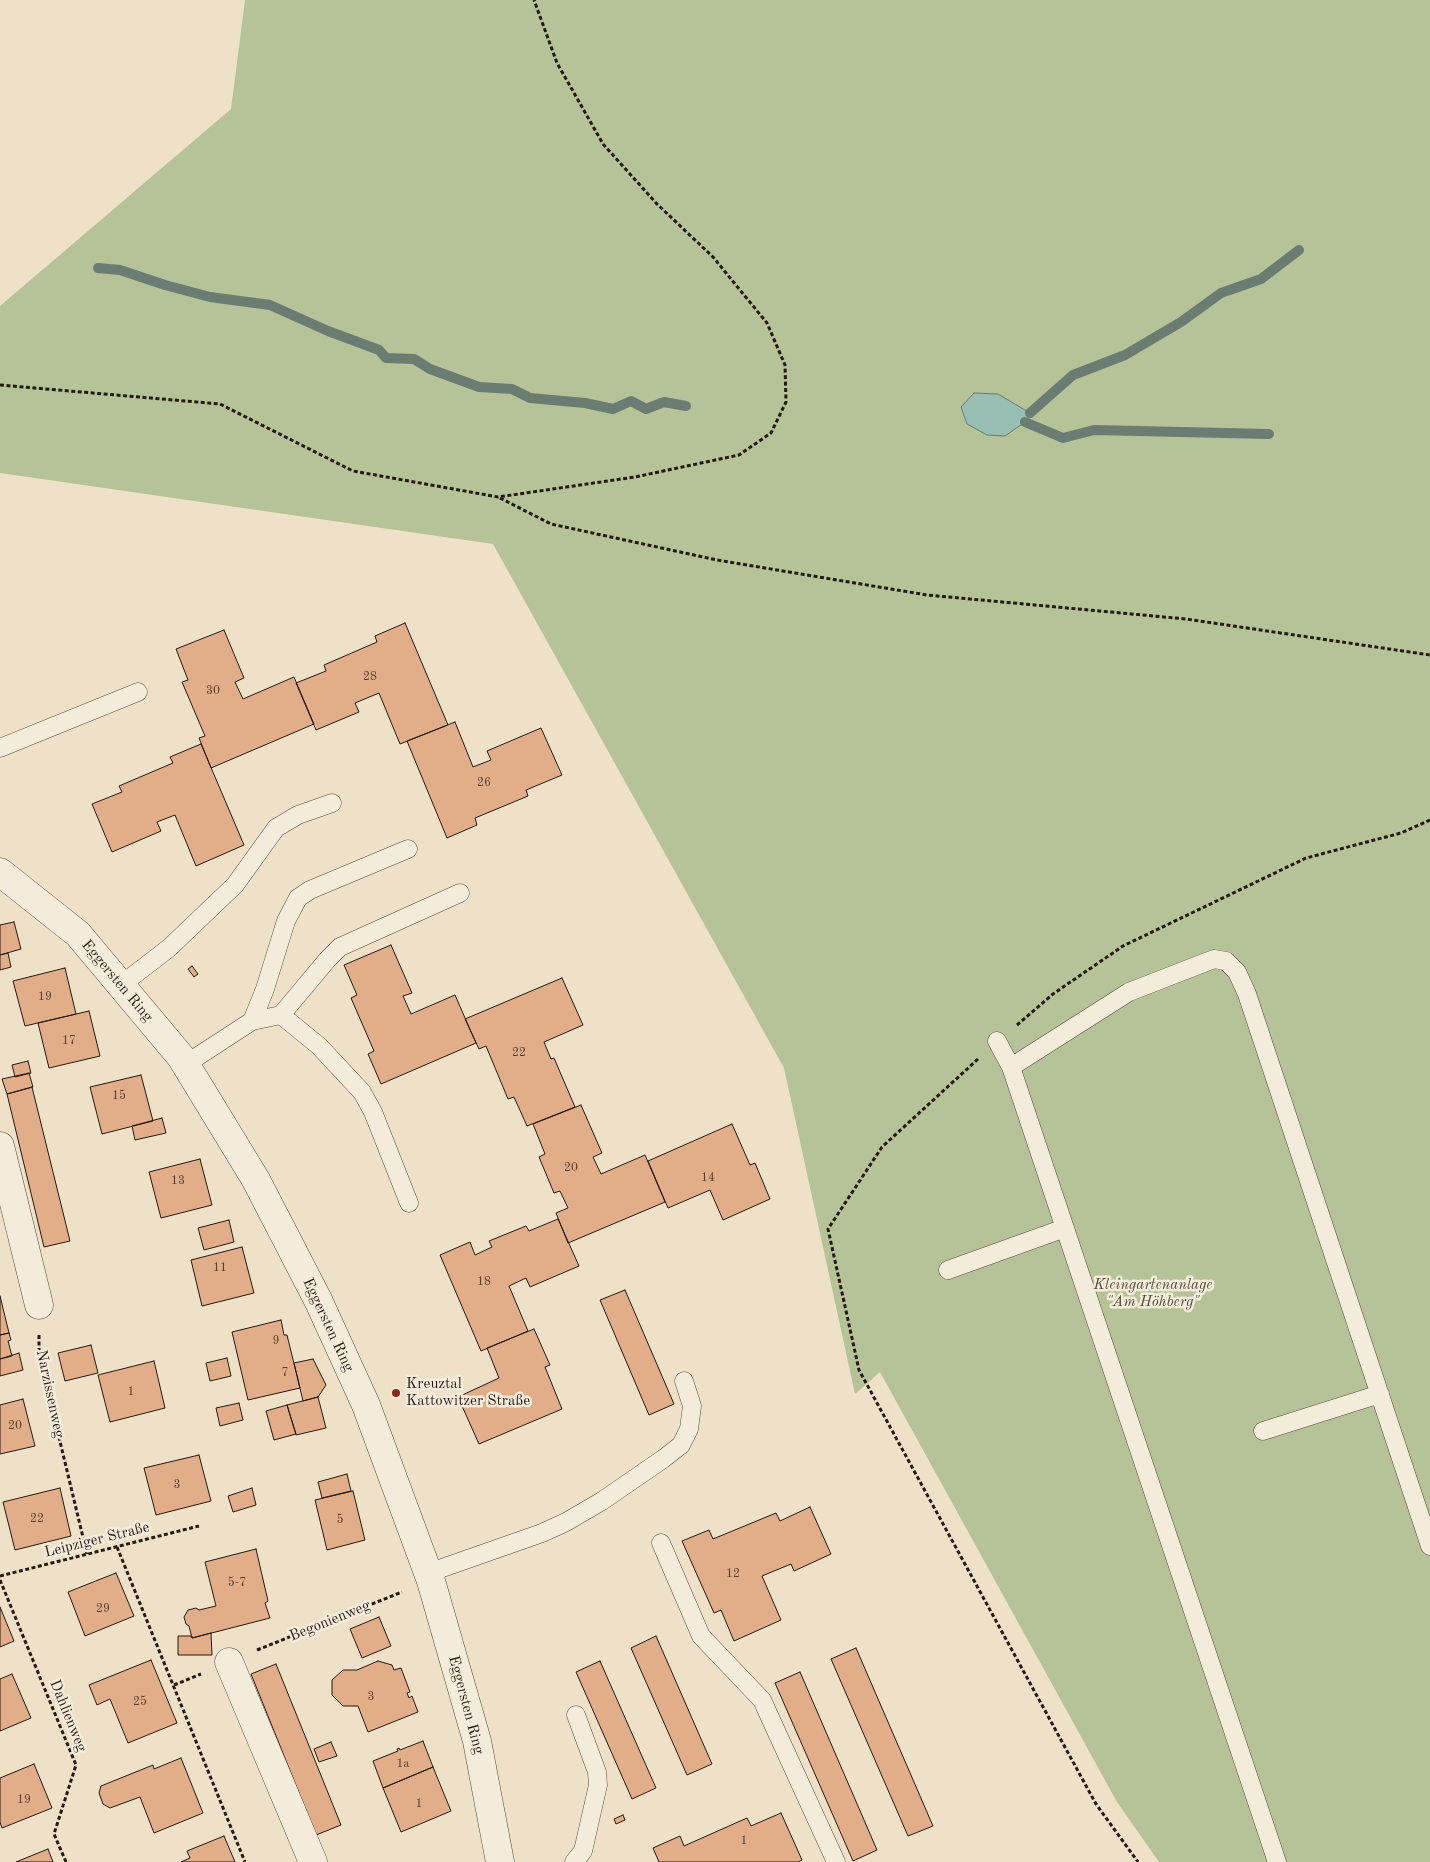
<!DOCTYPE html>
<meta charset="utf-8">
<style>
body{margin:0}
canvas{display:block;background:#eee1c7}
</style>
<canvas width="1430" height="1862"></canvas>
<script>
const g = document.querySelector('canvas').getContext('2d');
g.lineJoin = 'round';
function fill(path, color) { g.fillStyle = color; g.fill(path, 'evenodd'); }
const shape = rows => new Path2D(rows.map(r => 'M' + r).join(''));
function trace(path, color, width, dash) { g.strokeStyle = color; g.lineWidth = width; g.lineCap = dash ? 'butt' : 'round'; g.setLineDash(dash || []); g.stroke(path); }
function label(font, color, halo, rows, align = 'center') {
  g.font = font + ' "Old Standard TT",serif'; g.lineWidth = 5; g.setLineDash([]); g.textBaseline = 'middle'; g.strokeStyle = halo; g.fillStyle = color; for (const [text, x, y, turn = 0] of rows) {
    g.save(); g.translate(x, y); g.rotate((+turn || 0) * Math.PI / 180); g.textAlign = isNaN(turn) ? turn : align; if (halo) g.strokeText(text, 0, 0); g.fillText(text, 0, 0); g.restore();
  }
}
fill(shape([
 [245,0,1430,0,1430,1862,1159,1862,1117,1802,880,1372,855,1394,784,1068,493,544,0,473,0,306,231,109]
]), '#b6c398');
const water = shape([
 [974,393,998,394,1030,413,1025,422,1005,436,987,435,967,424,961,407,974,393]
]);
fill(water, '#99beb3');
trace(water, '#6b7c73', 1);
trace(shape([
 [98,268,120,270,165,285,210,297,270,305,328,331,379,350,386,358,414,359,430,369,479,387,512,389,530,398,585,403,613,409,631,401,646,409,664,402,686,406],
 [1030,413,1073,375,1125,355,1181,322,1221,293,1261,279,1299,250],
 [1025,422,1063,438,1094,430,1269,434]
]), '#6b7c73', 10);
const building = shape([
 [405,623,448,725,400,744,379,693,355,703,359,712,316,730,296,683,326,671,324,665,377,642,375,636,405,623],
 [224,630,244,678,235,682,243,699,294,677,314,724,211,768,199,738,205,736,182,682,188,680,176,649,224,630],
 [455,722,473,767,491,760,487,751,541,728,562,775,526,790,528,796,475,818,477,825,447,838,407,741,455,722],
 [201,744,244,845,196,866,175,815,157,822,161,831,112,852,92,804,122,792,119,786,173,763,170,757,201,744],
 [14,922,21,949,0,955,0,925,14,922],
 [391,945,412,993,403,996,411,1014,455,995,476,1043,381,1084,368,1054,374,1051,351,998,357,995,344,965,391,945],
 [8,953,11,967,0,970,0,955,8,953],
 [192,966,198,974,194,977,188,969,192,966],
 [65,968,76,1014,25,1026,13,981,65,968],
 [562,978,583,1025,544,1042,551,1059,554,1058,575,1107,527,1126,514,1097,508,1099,486,1046,479,1049,465,1019,562,978],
 [89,1011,100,1056,49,1068,38,1023,89,1011],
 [28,1061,31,1073,15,1077,12,1065,28,1061],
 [29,1073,33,1087,7,1094,2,1079,29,1073],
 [141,1075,153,1121,102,1134,90,1087,141,1075],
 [32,1087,70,1241,44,1247,7,1094,32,1087],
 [581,1105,602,1153,593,1157,601,1174,645,1155,665,1202,568,1243,556,1213,568,1208,560,1191,554,1193,539,1157,545,1154,533,1124,581,1105],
 [162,1118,166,1133,135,1140,132,1126,162,1118],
 [732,1124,750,1165,755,1163,770,1199,723,1220,710,1190,668,1208,648,1161,732,1124],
 [200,1159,212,1205,161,1218,149,1172,200,1159],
 [558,1219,579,1266,530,1287,526,1278,509,1286,528,1331,481,1351,440,1255,470,1242,475,1255,492,1247,489,1241,526,1226,529,1231,558,1219],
 [229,1220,234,1242,204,1250,198,1228,229,1220],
 [242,1247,254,1293,202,1306,191,1260,242,1247],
 [625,1290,674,1404,649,1415,600,1300,625,1290],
 [0,1296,9,1333,0,1335,0,1296],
 [281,1320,284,1335,287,1335,300,1388,248,1400,232,1332,281,1320],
 [534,1329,550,1365,545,1367,562,1409,479,1444,458,1397,499,1378,487,1348,534,1329],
 [9,1333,11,1340,8,1341,12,1356,0,1359,0,1335,9,1333],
 [91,1345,98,1373,65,1381,58,1353,91,1345],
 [19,1353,23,1370,0,1376,0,1359,19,1353],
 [227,1358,231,1376,210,1381,206,1363,227,1358],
 [313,1359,326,1385,318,1397,303,1401,294,1363,313,1359],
 [154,1361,165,1408,110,1422,98,1375,154,1361],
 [318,1397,326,1428,296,1435,287,1405,318,1397],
 [23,1399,35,1446,0,1454,0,1405,23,1399],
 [239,1403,243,1420,220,1426,216,1408,239,1403],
 [287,1405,296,1434,274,1440,266,1411,287,1405],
 [199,1455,211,1501,156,1515,144,1468,199,1455],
 [347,1474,351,1491,322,1498,318,1482,347,1474],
 [60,1488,71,1536,15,1550,3,1502,60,1488],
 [252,1488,256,1505,233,1512,228,1496,252,1488],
 [353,1491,365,1540,327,1550,315,1500,353,1491],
 [810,1507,831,1554,794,1571,791,1564,762,1576,781,1620,734,1641,721,1610,714,1613,682,1541,709,1530,713,1539,776,1513,780,1521,810,1507],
 [256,1549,268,1601,265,1603,270,1618,192,1638,189,1626,186,1624,184,1617,188,1610,196,1608,199,1610,216,1606,205,1562,256,1549],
 [116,1573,134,1616,85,1636,68,1592,116,1573],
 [0,1607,14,1641,0,1647,0,1607],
 [379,1617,391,1646,362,1658,350,1629,379,1617],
 [211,1633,212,1655,178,1655,178,1636,192,1636,192,1638,211,1633],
 [656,1636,712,1764,687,1775,631,1648,656,1636],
 [856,1648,933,1826,908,1836,831,1659,856,1648],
 [151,1660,177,1723,128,1743,110,1699,97,1705,89,1685,151,1660],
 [378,1661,392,1665,394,1670,401,1668,410,1692,407,1693,409,1698,412,1696,418,1712,368,1732,358,1706,343,1706,332,1695,332,1680,343,1670,357,1670,378,1661],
 [600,1661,656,1788,632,1799,576,1672,600,1661],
 [276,1664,341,1825,316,1835,251,1674,276,1664],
 [800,1672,877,1850,853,1861,775,1683,800,1672],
 [12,1674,31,1718,0,1731,0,1679,12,1674],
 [423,1741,433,1767,383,1788,373,1761,398,1751,397,1749,399,1748,400,1750,423,1741],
 [331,1742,337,1756,319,1762,314,1749,331,1742],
 [181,1758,203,1813,154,1833,140,1797,110,1808,103,1804,99,1793,101,1786,153,1765,154,1769,181,1758],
 [34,1764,52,1808,2,1828,0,1822,0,1778,34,1764],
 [433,1767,451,1811,401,1832,383,1788,433,1767],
 [781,1813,802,1860,798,1862,659,1862,653,1848,680,1836,684,1846,747,1818,751,1826,781,1813],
 [623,1815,625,1820,616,1824,614,1819,623,1815],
 [224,1836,235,1862,181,1862,190,1858,187,1851,224,1836],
 [48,1849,53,1862,16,1862,48,1849]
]);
fill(building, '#e1ae89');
trace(building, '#261913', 1);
const service = shape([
 [0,748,138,692],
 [121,985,169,948,235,885,276,828,298,815,332,803],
 [281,1015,319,1046,362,1092,373,1112,409,1203],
 [252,1021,281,1015,327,960,340,947,460,893],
 [997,1041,1011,1067],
 [186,1064,252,1021,265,989,286,921,298,898,310,890,408,849],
 [948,1270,1065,1228],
 [1263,1431,1380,1394],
 [661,1543,701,1636,762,1700,836,1862],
 [428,1573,542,1533,566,1522,602,1501,663,1459,681,1445,689,1429,692,1406,684,1381],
 [574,1862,583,1851,598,1785,597,1772,576,1715],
 [1277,1862,1011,1067,1129,992,1214,959,1226,961,1237,972,1247,994,1430,1546]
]);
const minor = shape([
 [0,872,78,934,181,1057,256,1180,318,1300,366,1405,431,1581,477,1741,500,1862],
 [0,1146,39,1305],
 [229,1662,313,1862]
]);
trace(service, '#584b40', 19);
trace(minor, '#584b40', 29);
trace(shape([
 [0,385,220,404,353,471,498,497,635,477,739,455,771,433,786,402,785,365,767,323,713,257,657,204,603,144,557,63,534,0],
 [500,498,551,524,717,560,927,595,1186,619,1430,655],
 [1017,1025,1053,994,1123,946,1306,858,1401,833,1430,820],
 [978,1059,882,1147,828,1229,859,1370,1096,1804,1138,1862],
 [39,1335,39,1354,87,1554],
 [117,1547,245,1862],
 [0,1576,199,1526],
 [0,1580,76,1765,54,1834,66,1862],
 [257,1650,402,1592],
 [174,1685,201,1674]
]), '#261913', 3, [4, 2.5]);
trace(service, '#f4ecdb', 18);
trace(minor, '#f4ecdb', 28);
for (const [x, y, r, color] of [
 [396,1393,5,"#8f2418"]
]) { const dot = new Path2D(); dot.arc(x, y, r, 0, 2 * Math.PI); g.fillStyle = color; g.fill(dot); trace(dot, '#f4ecdb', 2); }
label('12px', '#553e30', null, [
 ["28",370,677],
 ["30",213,691],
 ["26",484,783],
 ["19",45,997],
 ["17",69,1041],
 ["22",519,1053],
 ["15",119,1096],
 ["20",571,1168],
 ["14",708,1178],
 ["13",178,1181],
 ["11",220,1268],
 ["18",484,1282],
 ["9",276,1341],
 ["7",285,1373],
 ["1",131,1392],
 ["20",15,1426],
 ["3",177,1485],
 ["22",37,1519],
 ["5",340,1520],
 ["12",733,1574],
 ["5-7",237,1583],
 ["29",103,1609],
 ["3",371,1697],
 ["25",140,1702],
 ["1a",403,1764],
 ["19",24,1800],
 ["1",419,1804],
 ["1",744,1841]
]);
label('15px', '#261913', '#f4ecdb', [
 ["Eggersten Ring",117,981,50],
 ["Eggersten Ring",328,1325,65],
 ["Narzissenweg",50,1394,78],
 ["Leipziger Straße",97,1540,-14],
 ["Begonienweg",330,1621,-22],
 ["Eggersten Ring",466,1705,75],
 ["Dahlienweg",68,1716,68]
]);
label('italic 15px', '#514c3b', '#f4ecdb', [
 ["Kleingartenanlage",1153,1285],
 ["\"Am Höhberg\"",1153,1302]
]);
label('15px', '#261913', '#f4ecdb', [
 ["Kreuztal",406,1384],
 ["Kattowitzer Straße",406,1401]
], 'left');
</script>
